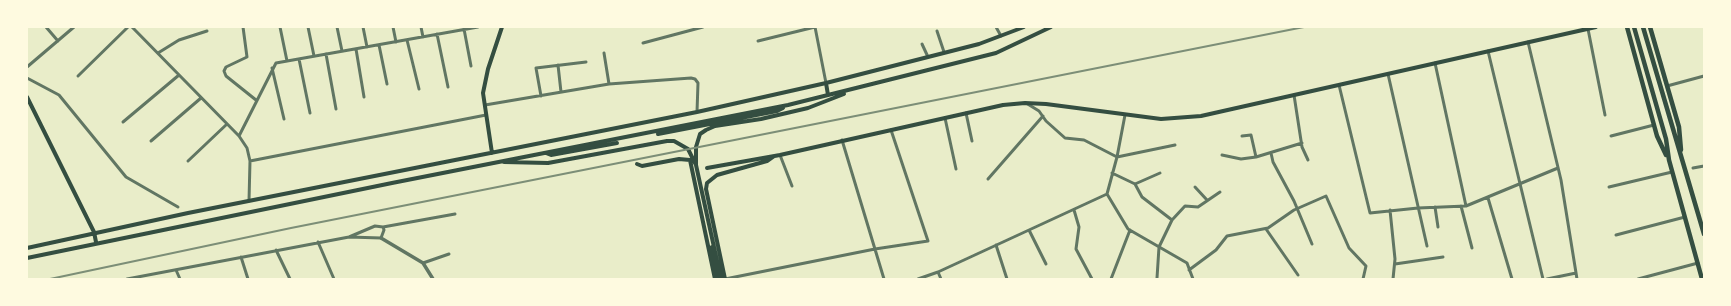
<!DOCTYPE html>
<style>
body{margin:0}
#map{position:relative;width:1731px;height:306px;overflow:hidden;background:#e9edc9;font-family:Georgia,serif}
canvas{display:block}
.frame{position:absolute;inset:0;border:28px solid #fefae0;pointer-events:none}
</style>
<div id="map">
<canvas width="1731" height="306"></canvas>
<div class="frame"></div>
</div>
<script>
const g = document.querySelector('canvas').getContext('2d');
g.lineJoin = 'round';
const shape = rows => new Path2D(rows.map(r => 'M' + r).join(''));
function trace(path, color, width, dash) { g.strokeStyle = color; g.lineWidth = width; g.lineCap = dash ? 'butt' : 'round'; g.setLineDash(dash || []); g.stroke(path); }
trace(shape([
 [46,27,58,41],
 [132,27,239,136,247,148,250,161,249,201],
 [243,27,247,57,226,67,224,71,226,76,256,100],
 [280,27,287,61],
 [308,27,314,56],
 [337,27,342,51],
 [363,27,367,47],
 [393,27,396,42],
 [421,27,423,37],
 [815,27,826,83],
 [996,27,1001,36],
 [464,29,471,66],
 [1588,29,1605,115],
 [937,31,944,52],
 [437,34,448,87],
 [407,40,419,89],
 [758,41,815,27],
 [1528,42,1561,180,1577,279],
 [643,43,703,27],
 [922,44,928,57],
 [379,45,387,84],
 [356,49,364,97],
 [1488,51,1543,279],
 [158,53,179,40,207,31],
 [604,53,609,84],
 [326,54,336,109],
 [299,59,310,113],
 [1435,63,1466,206],
 [558,65,561,92],
 [27,67,74,27],
 [272,68,284,119],
 [1388,74,1427,246],
 [78,76,128,27],
 [27,78,59,95,126,177,178,207],
 [1339,85,1370,213,1418,208,1466,206,1558,168],
 [1667,86,1704,76],
 [1294,95,1302,147,1308,160],
 [541,96,536,68,586,62],
 [1026,103,1039,111,1046,121,1065,138,1084,140,1117,157,1175,145],
 [485,105,609,84,691,78,695,79,698,83,697,112],
 [966,113,972,141],
 [1125,115,1117,157,1107,194,1128,229,1187,263,1193,279],
 [945,118,956,169],
 [123,122,179,75],
 [239,136,276,63,478,27],
 [1242,136,1251,135,1256,157],
 [1611,136,1654,125],
 [842,140,884,279],
 [151,141,201,98],
 [1271,153,1273,162,1294,201,1312,244],
 [780,155,792,186],
 [1222,155,1241,159,1256,157,1302,143],
 [188,161,227,124],
 [250,161,486,115],
 [1693,168,1704,166],
 [1112,173,1135,184,1142,197,1172,220],
 [988,179,1043,116],
 [1135,184,1160,173],
 [1195,187,1207,200],
 [1609,187,1672,172],
 [1488,198,1512,279],
 [1461,206,1472,248],
 [1435,207,1438,227],
 [1074,210,1079,227,1076,249,1092,279],
 [1390,210,1395,259,1393,279],
 [383,227,455,214],
 [1266,229,1298,275],
 [1029,230,1046,264],
 [1616,235,1685,217],
 [318,242,334,279],
 [996,245,1007,279],
 [276,250,290,279],
 [241,257,248,279],
 [423,263,449,254],
 [1395,264,1443,257],
 [176,270,180,279],
 [1189,270,1216,250,1227,236,1268,228,1294,210,1326,196,1349,248,1366,266,1363,279],
 [938,272,941,279],
 [1157,278,1159,247,1172,220,1185,206,1198,207,1220,192],
 [127,279,349,237,375,226,383,227,384,230,381,238,349,237],
 [725,279,875,249,928,241,891,130],
 [918,279,938,272,1107,194],
 [1111,279,1130,230],
 [1547,279,1576,273],
 [1638,279,1698,263]
]), '#617663', 3);
trace(shape([
 [381,238,423,263,433,279]
]), '#617663', 3.5);
trace(shape([
 [826,83,828,95],
 [27,97,94,232,96,242],
 [658,134,777,111,783,108],
 [492,153,483,93,488,69,502,27],
 [546,153,551,155,617,143],
 [504,162,548,163,667,141,674,141,688,149,695,163],
 [637,164,642,166,679,159,690,160,715,279],
 [707,168,780,155,1003,105,1025,103,1046,104,1161,119,1201,116,1596,27],
 [712,247,718,279],
 [27,248,188,213,697,112,826,83,979,44,1024,27],
 [27,258,392,183,788,105,996,53,1051,27],
 [721,279,696,165,696,147,700,134,706,130,715,126,761,119,808,108,844,94],
 [725,279,706,189,707,183,717,175,767,161,774,156]
]), '#344e41', 4);
trace(shape([
 [1627,27,1657,136,1666,155],
 [1634,27,1666,139,1669,160,1702,279],
 [1643,27,1704,234],
 [1650,27,1679,127,1681,150]
]), '#344e41', 4.5);
trace(shape([
 [50,279,291,228,1304,27]
]), '#7c8e77', 2);
</script>
